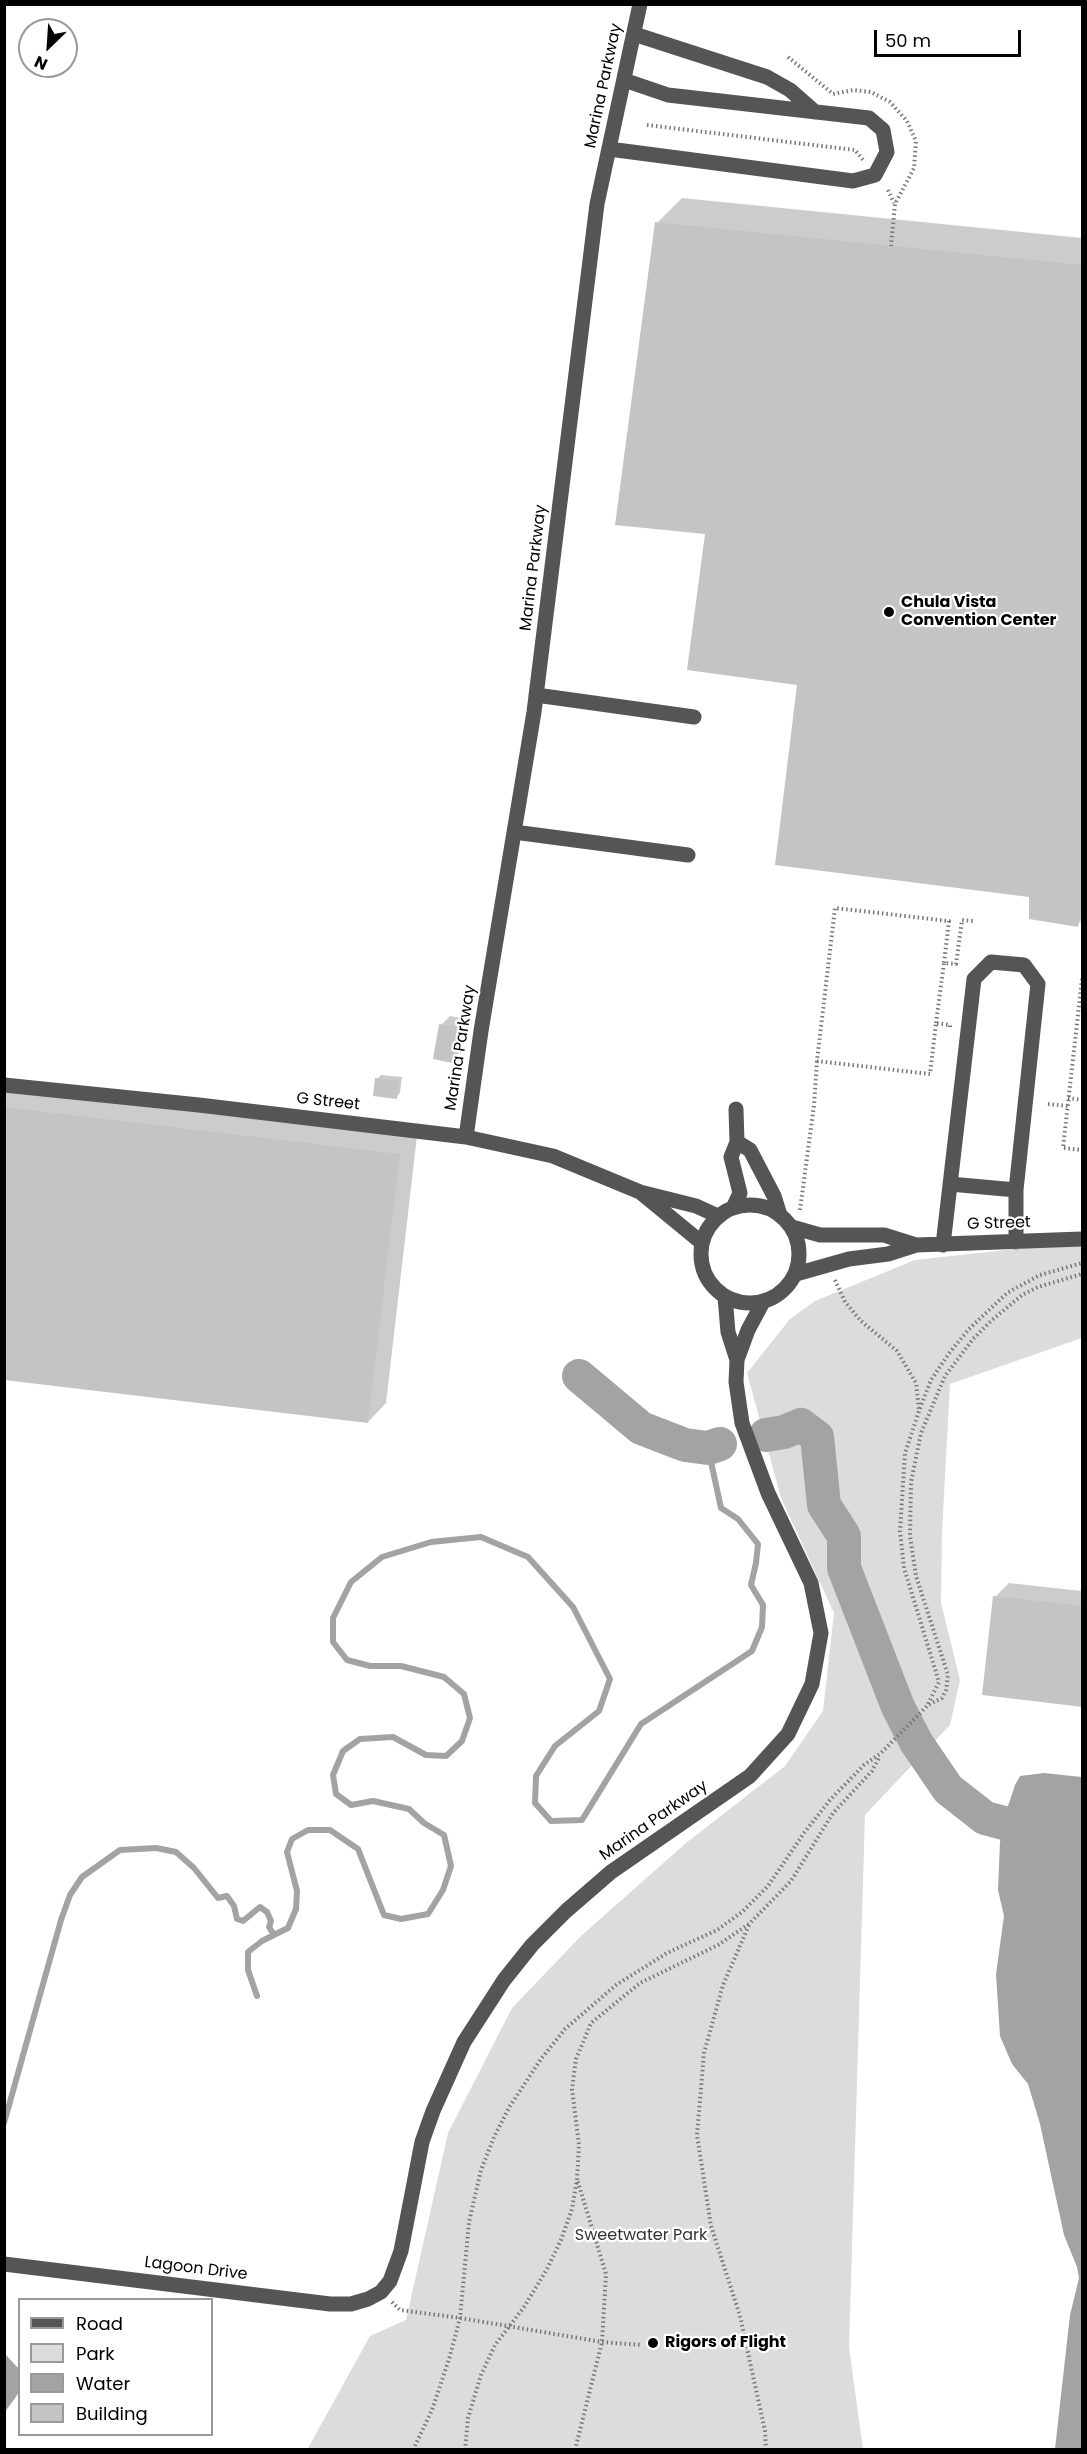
<!DOCTYPE html>
<style>
body{margin:0}
#map{position:relative;width:1087px;height:2454px;overflow:hidden;background:#fff;font-family:Poppins,sans-serif}
canvas{display:block}
.frame{position:absolute;inset:0;border:6px solid #000;pointer-events:none}
.legend{position:absolute;left:18px;top:2298px;width:195px;height:138px;box-sizing:border-box;background:#fff;border:2px solid #999;margin:0;padding:8px 10px;list-style:none;font-size:18px;color:#000}
.legend li{display:flex;align-items:center;gap:12px;height:30px}
.legend b{width:30px;border:2px solid #999}
.north{position:absolute;left:18px;top:18px;width:60px;height:60px;box-sizing:border-box;background:#fff;border:2px solid #999;border-radius:50%;rotate:205deg;font-size:16px;font-weight:700;line-height:24px;text-align:center;color:#000}
.north::after{content:'';display:block;margin:auto;width:21px;height:27px;background:#000;clip-path:polygon(50% 0,100% 100%,50% 72%,0 100%)}
.scale{position:absolute;left:874px;top:30px;width:147px;height:27px;box-sizing:border-box;border:3px solid #000;border-top:0;padding-left:8px;font-size:18px;line-height:21px;white-space:nowrap;color:#000;-webkit-text-stroke:4px #fff;paint-order:stroke}
</style>
<div id="map">
<canvas width="1087" height="2454"></canvas>
<div class="frame"></div>
<ul class="legend">
<li><b style="height:8px;background:#555"></b>Road</li>
<li><b style="height:16px;background:#dcdcdc"></b>Park</li>
<li><b style="height:16px;background:#a3a3a3"></b>Water</li>
<li><b style="height:16px;background:#c4c4c4"></b>Building</li>
</ul>
<div class="north">N</div>
<div class="scale">50 m</div>
</div>
<script>
const g = document.querySelector('canvas').getContext('2d');
g.lineJoin = 'round';
function fill(path, color) { g.fillStyle = color; g.fill(path, 'evenodd'); }
const shape = rows => new Path2D(rows.map(r => 'M' + r).join(''));
function trace(path, color, width, dash) { g.strokeStyle = color; g.lineWidth = width; g.lineCap = dash ? 'butt' : 'round'; g.setLineDash(dash || []); g.stroke(path); }
function label(font, color, halo, rows, align = 'center') {
  g.font = font + ' Poppins,sans-serif'; g.lineWidth = 4.5; g.setLineDash([]); g.textBaseline = 'middle'; g.strokeStyle = halo; g.fillStyle = color; for (const [text, x, y, turn = 0] of rows) {
    g.save(); g.translate(x, y); g.rotate((+turn || 0) * Math.PI / 180); g.textAlign = isNaN(turn) ? turn : align; if (halo) g.strokeText(text, 0, 0); g.fillText(text, 0, 0); g.restore();
  }
}
fill(shape([
 [1082,1246,1082,1338,950,1384,942,1532,941,1603,960,1680,950,1725,865,1815,849,2347,863,2449,307,2450,370,2336,406,2320,448,2133,512,2008,581,1936,686,1843,785,1766,823,1711,834,1613,781,1498,747,1373,790,1319,815,1301,915,1260,1033,1247]
]), '#dcdcdc');
fill(shape([
 [1044,1773,1082,1777,1082,2449,1055,2449,1070,2315,1079,2278,1077,2267,1064,2235,1040,2124,1028,2084,1012,2064,1000,2036,996,1974,1004,1916,998,1890,1000,1842,1005,1815,1015,1785,1020,1776],
 [5,2354,19,2369,20,2391,5,2412]
]), '#a3a3a3');
fill(shape([
 [682,198,1082,238,1082,920,1077,925,1030,896,799,684,707,532,657,223],
 [450,1016,466,1019,460,1052,451,1061,441,1025],
 [381,1075,402,1077,400,1093,396,1097,377,1079],
 [4,1087,417,1136,386,1403,368,1422,4,1378],
 [1009,1583,1082,1591,1082,1705,995,1597]
]), '#0003');
trace(shape([
 [257,1996,248,1970,248,1952,262,1941,288,1928,296,1909,297,1891,287,1852,292,1839,308,1830,330,1830,358,1849,384,1915,401,1919,428,1914,443,1890,451,1866,444,1835,424,1823,409,1809,373,1801,351,1805,336,1794,333,1775,343,1751,360,1739,393,1737,426,1755,446,1756,462,1741,470,1718,464,1694,444,1677,401,1666,370,1666,347,1660,333,1642,333,1618,351,1582,382,1557,431,1542,481,1537,528,1557,573,1607,610,1679,599,1711,555,1746,536,1776,535,1803,551,1821,582,1820,641,1724,752,1651,762,1627,763,1605,751,1585,756,1563,758,1544,738,1519,721,1508,708,1448],
 [4,2123,61,1920,70,1895,82,1877,120,1850,156,1848,176,1852,194,1868,218,1898,227,1896,234,1906,237,1919,243,1921,260,1907,267,1912,271,1921,269,1927,274,1935]
]), '#a3a3a3', 6);
trace(shape([
 [579,1376,641,1428,685,1445,708,1448,720,1444],
 [766,1435,784,1432,801,1425,817,1437,824,1505,844,1536,844,1568,898,1707,916,1742,948,1789,985,1818,1004,1823]
]), '#a3a3a3', 34);
fill(shape([
 [655,222,1083,265,1083,901,1078,927,1029,919,1029,897,775,865,797,685,687,670,705,534,615,525],
 [439,1024,458,1027,452,1063,433,1059],
 [375,1078,399,1081,397,1099,373,1096],
 [4,1107,400,1154,368,1423,4,1380],
 [993,1596,1083,1606,1083,1707,982,1695]
]), '#c4c4c4');
trace(shape([
 [788,57,833,94,853,90,871,92,890,102,907,121,916,141,914,168,895,204,891,246],
 [647,125,855,150,865,162],
 [888,190,894,203],
 [1082,979,1063,1148,1082,1150],
 [936,1023,944,963],
 [950,1027,950,1025,936,1023,930,1074,817,1061,835,908,949,921,944,963,956,964,962,920,974,921],
 [1068,1098,1082,1100],
 [1048,1104,1068,1106],
 [800,1210,814,1105,817,1061],
 [835,1280,845,1302,861,1321,897,1351,916,1383,919,1410],
 [928,1704,939,1682,904,1568,900,1531,905,1453,919,1411,931,1380,950,1352,969,1329,1007,1293,1040,1275,1082,1263],
 [749,1925,723,1985,704,2053,697,2135,711,2226,740,2316,765,2431,766,2450],
 [392,2302,400,2310,460,2318,602,2342,642,2345],
 [413,2450,432,2410,450,2356,460,2318,469,2222,481,2170,494,2137,510,2106,541,2059,565,2029,616,1985,667,1953,717,1930,742,1912,768,1886,804,1833,830,1800,864,1765,881,1753,928,1705,942,1698,946,1690,948,1675,916,1576,910,1536,911,1482,921,1433,945,1376,973,1339,992,1320,1022,1295,1038,1287,1082,1274],
 [465,2450,468,2418,481,2375,495,2345,524,2307,547,2269,561,2240,572,2209,577,2179,579,2145,572,2089,576,2059,591,2023,640,1983,718,1945,749,1924,791,1881,833,1813,872,1771,880,1756],
 [575,2450,602,2342,606,2274,577,2179]
]), '#777', 4, [1.5, 3]);
trace(shape([
 [634,34,767,77,790,90,815,112],
 [609,149,853,181,875,175,887,152,883,130,869,118,668,95,624,80],
 [536,695,694,717],
 [514,832,688,855],
 [4,1085,199,1105,466,1137,553,1156,640,1192],
 [736,1109,737,1142],
 [466,1137,481,1031,534,712,597,204,640,4],
 [950,1184,1016,1190],
 '701 1254a49 49 0 1 1 98 0a49 49 0 1 1-98 0Z',
 [733,1208,740,1193,731,1157,737,1142,750,1150,774,1196,780,1215],
 [792,1227,820,1235,884,1235,916,1245],
 [702,1243,640,1192,696,1206,718,1216],
 [943,1245,974,979,991,962,1024,965,1038,984,1016,1190,1016,1242],
 [796,1274,849,1259,888,1254,916,1245,1082,1239],
 [725,1297,728,1332,737,1360],
 [4,2264,330,2304,351,2304,368,2299,381,2292,390,2281,401,2251,422,2142,433,2111,464,2042,504,1980,532,1945,566,1911,611,1872,750,1776,788,1734,812,1684,821,1633,811,1583,768,1493,742,1423,736,1382,737,1360,748,1330,763,1302]
]), '#555', 15);
for (const [x, y, r, color] of [
 [889,612,6,"#000"],
 [653,2343,6,"#000"]
]) { const dot = new Path2D(); dot.arc(x, y, r, 0, 2 * Math.PI); g.fillStyle = color; g.fill(dot); trace(dot, '#fff', 2); }
label('16px', '#000', '#fff', [
 ["Marina Parkway",604,86,-78],
 ["Marina Parkway",534,568,-83],
 ["Marina Parkway",461,1048,-81],
 ["G Street",328,1102,6],
 ["G Street",999,1224,-2],
 ["Marina Parkway",654,1821,-35],
 ["Lagoon Drive",196,2269,7]
]);
label('bold 16px', '#000', '#fff', [
 ["Chula Vista",901,603],
 ["Convention Center",901,621],
 ["Rigors of Flight",665,2343]
], 'left');
label('16px', '#333', '#fff', [
 ["Sweetwater Park",641,2236]
]);
</script>
